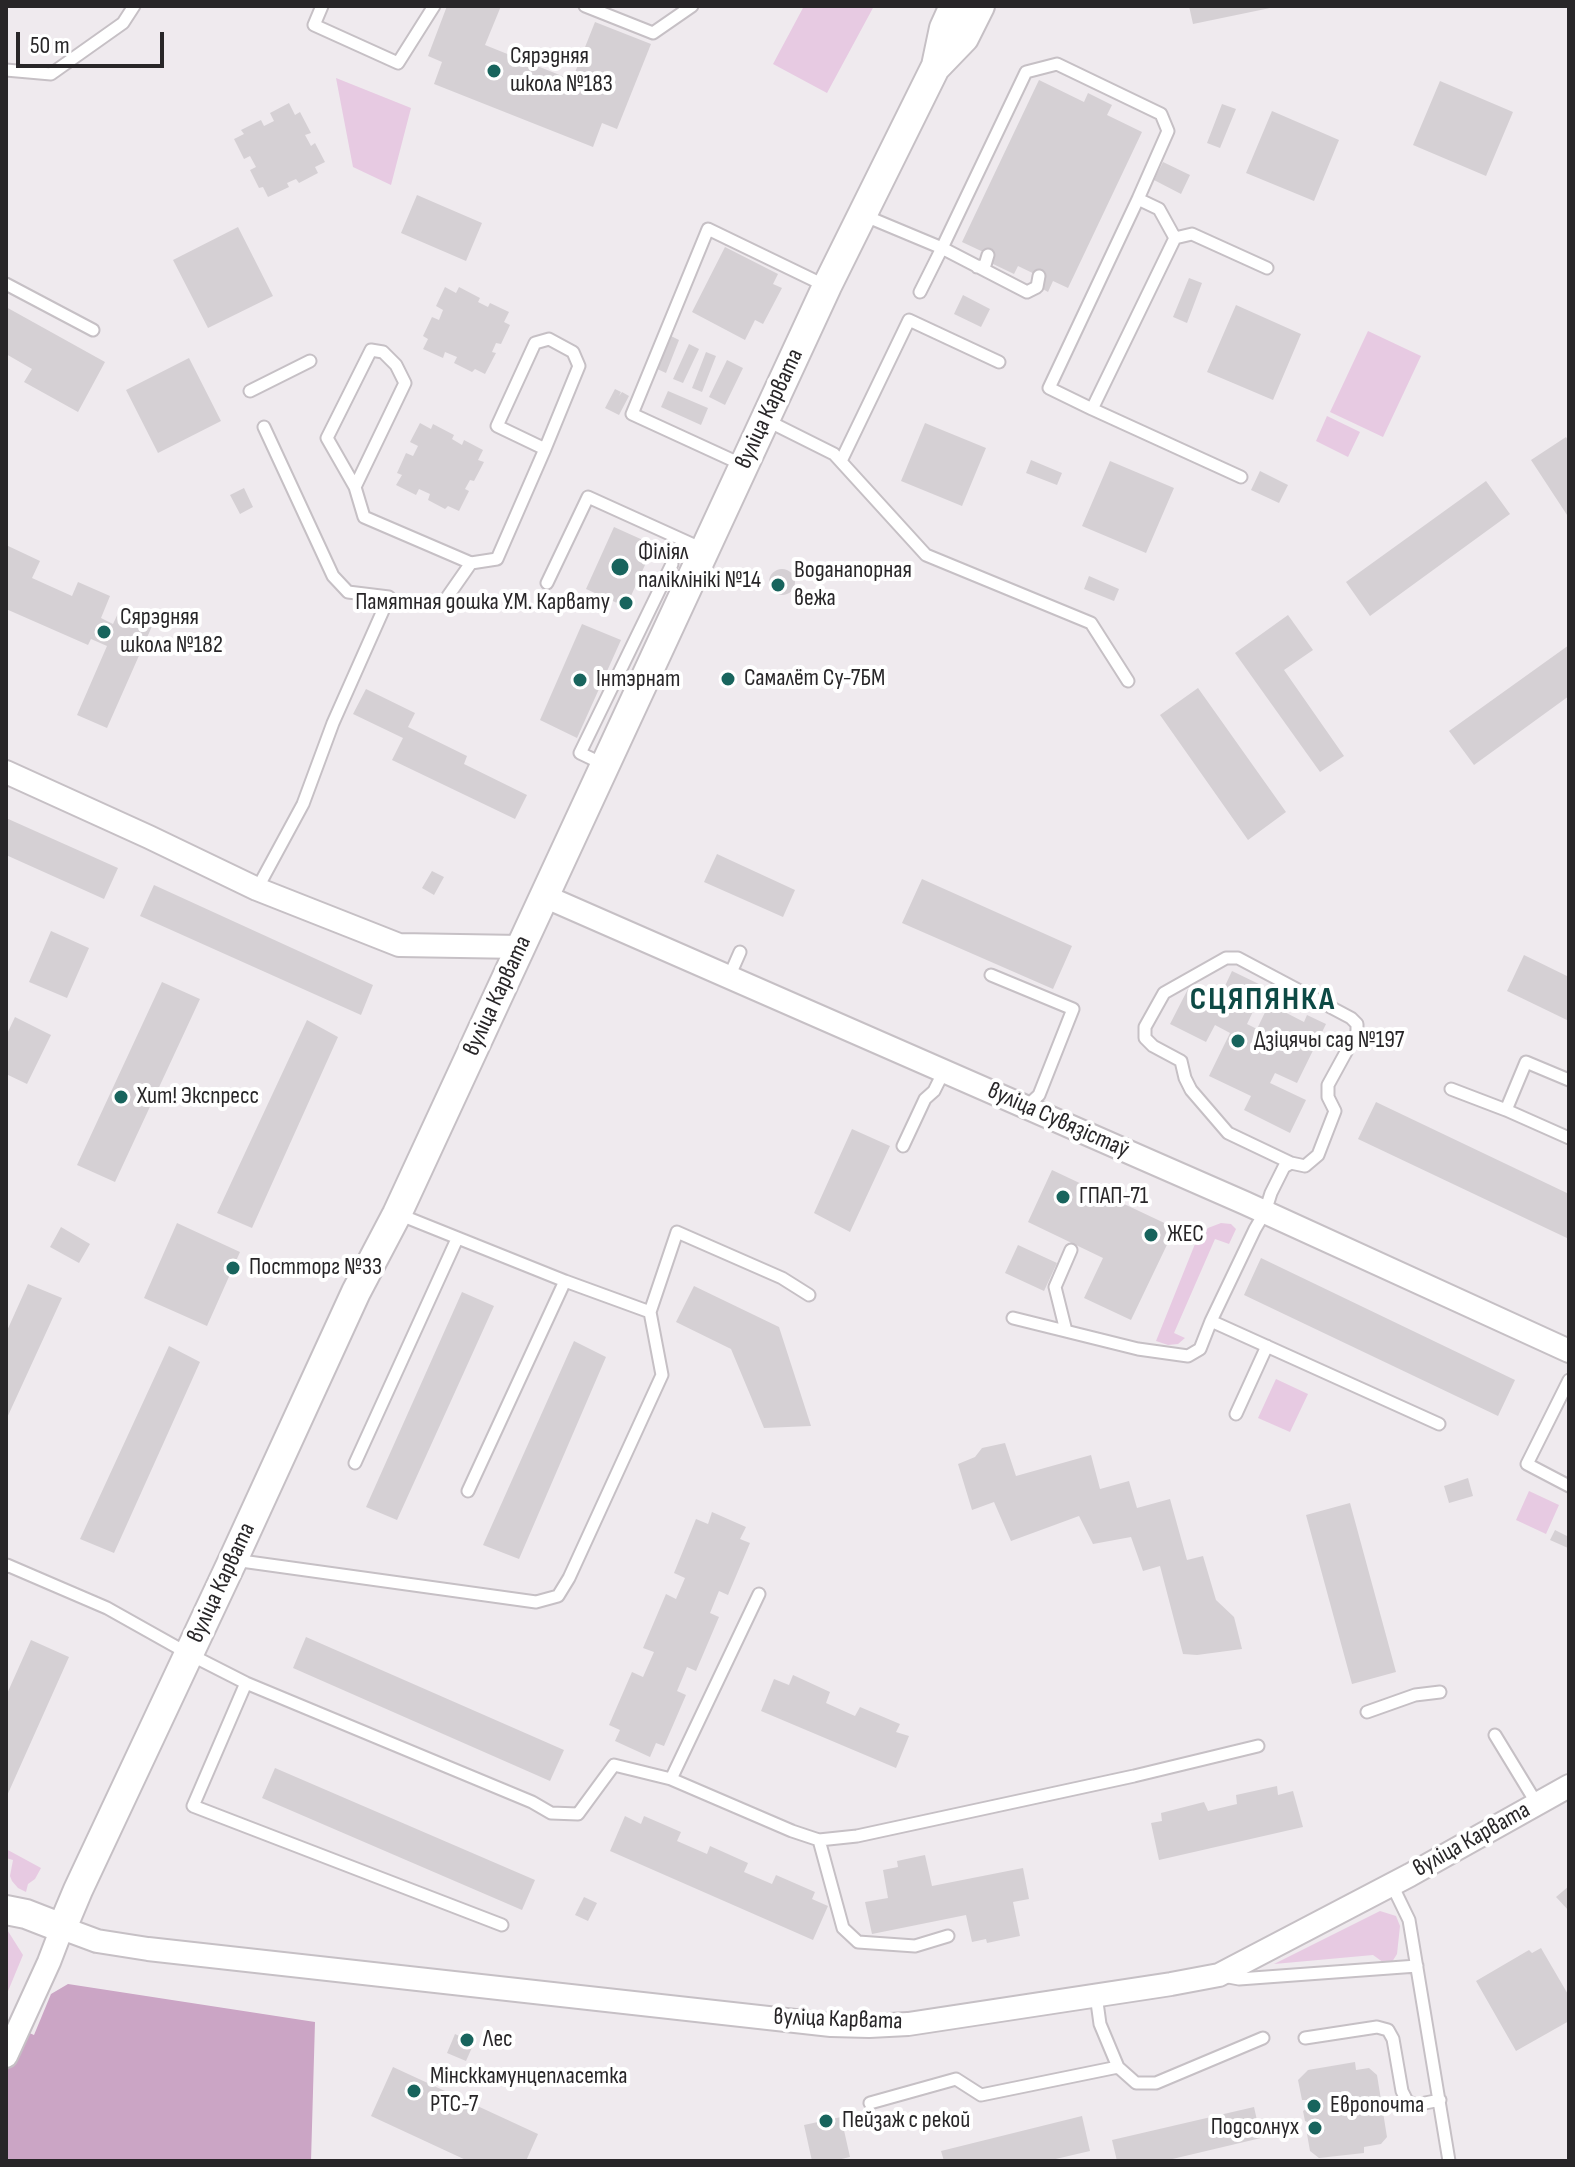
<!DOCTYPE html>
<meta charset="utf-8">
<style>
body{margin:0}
#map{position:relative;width:1575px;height:2167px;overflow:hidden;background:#efeaee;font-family:"Sofia Sans Condensed",sans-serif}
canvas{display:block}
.frame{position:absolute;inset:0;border:8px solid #282628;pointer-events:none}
.scale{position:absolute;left:16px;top:32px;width:148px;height:36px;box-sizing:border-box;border:4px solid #282628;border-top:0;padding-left:10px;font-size:24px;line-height:28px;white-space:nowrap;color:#282628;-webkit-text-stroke:6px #fff;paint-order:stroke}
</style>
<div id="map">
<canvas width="1575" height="2167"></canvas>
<div class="frame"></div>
<div class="scale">50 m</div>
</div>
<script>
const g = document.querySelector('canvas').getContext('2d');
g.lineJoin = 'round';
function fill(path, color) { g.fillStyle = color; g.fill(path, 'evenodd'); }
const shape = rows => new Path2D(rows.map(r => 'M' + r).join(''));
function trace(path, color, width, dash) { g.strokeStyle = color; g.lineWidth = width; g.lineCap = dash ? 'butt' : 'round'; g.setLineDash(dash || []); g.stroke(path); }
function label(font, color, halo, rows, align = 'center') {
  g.font = font + ' "Sofia Sans Condensed",sans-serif'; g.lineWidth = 8; g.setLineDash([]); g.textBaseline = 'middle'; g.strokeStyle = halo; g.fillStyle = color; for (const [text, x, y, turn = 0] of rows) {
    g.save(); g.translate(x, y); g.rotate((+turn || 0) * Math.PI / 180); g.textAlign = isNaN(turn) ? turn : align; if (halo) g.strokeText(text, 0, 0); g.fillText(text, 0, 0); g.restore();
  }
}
fill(shape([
 [804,6,874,6,827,93,773,64],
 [336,78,411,108,391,185,353,167],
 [1368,331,1421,356,1383,437,1330,412],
 [1327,416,1360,432,1348,457,1316,441],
 [1221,1223,1231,1224,1236,1229,1229,1244,1215,1239,1174,1333,1185,1338,1178,1344,1168,1345,1156,1341,1197,1239,1208,1228],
 [1276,1379,1308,1394,1290,1432,1258,1418],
 [1529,1491,1559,1505,1546,1534,1516,1520],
 [6,1849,41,1868,35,1879,28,1884,26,1892,18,1888,12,1881,10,1876,13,1860,6,1858],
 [1380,1911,1396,1916,1400,1926,1397,1954,1392,1962,1387,1965,1373,1955,1274,1964],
 [6,1928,23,1955,6,1996]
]), '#e7cae2');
fill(shape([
 [68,1984,315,2022,311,2161,6,2161,6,2023,34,2035,51,1994]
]), '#cba5c5');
fill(shape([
 [447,6,501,6,485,45,572,80,595,22,651,44,617,129,602,123,593,147,434,84,442,62,428,56],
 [1189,6,1275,6,1275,7,1193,24],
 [1039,80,1084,102,1088,93,1112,105,1107,115,1142,132,1068,288,1053,281,1048,292,1041,288,1045,279,1018,266,1014,274,991,263,994,257,962,242],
 [1440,81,1513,112,1486,176,1413,145],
 [289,103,295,115,300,112,311,133,305,135,311,146,315,143,325,162,315,167,318,173,299,183,296,179,287,183,289,187,268,197,263,187,259,188,250,170,256,167,250,156,244,159,234,139,244,134,241,130,261,120,264,126,274,121,270,113],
 [1222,104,1236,109,1220,148,1207,143],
 [1272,111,1339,140,1314,201,1246,173],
 [1163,162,1190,175,1181,194,1154,180],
 [417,195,482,223,466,261,401,233],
 [238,227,273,296,208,328,173,260],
 [725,247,778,274,773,284,782,288,763,324,755,320,745,340,692,312],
 [1189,278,1202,283,1187,323,1173,317],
 [445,287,456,293,459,287,480,298,478,302,488,307,490,303,509,312,504,322,510,325,501,344,496,343,492,352,496,353,485,374,475,369,472,372,454,363,457,357,445,352,443,358,423,349,428,339,423,336,432,317,439,320,443,310,436,306],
 [963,295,990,309,981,327,954,314],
 [1236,305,1301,334,1273,400,1207,372],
 [6,307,105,362,78,412,24,382,32,369,6,354],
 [669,335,679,340,666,373,655,368],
 [689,344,699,349,683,383,673,379],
 [706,352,716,356,702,392,692,388],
 [189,358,221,421,158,453,126,390],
 [727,360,743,368,725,405,709,397],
 [615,389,621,392,619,396,622,392,629,396,619,415,605,408],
 [668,391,708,408,701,425,661,407],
 [420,423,431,429,433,424,454,435,452,439,462,445,464,440,483,450,478,460,484,462,474,481,470,480,465,489,469,491,459,511,448,506,445,509,428,500,430,494,419,489,416,495,396,485,402,475,397,473,406,453,413,456,418,446,410,442],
 [925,423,986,448,962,506,901,481],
 [1566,437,1569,442,1569,518,1531,460],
 [1031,460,1062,473,1057,485,1026,473],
 [1110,461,1174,488,1146,553,1082,526],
 [1260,471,1288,485,1279,503,1251,490],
 [1486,481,1510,514,1370,616,1346,582],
 [244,488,253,507,240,514,230,495],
 [614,527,654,545,626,607,586,589],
 [6,545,40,561,32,578,72,596,78,582,110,596,101,618,113,624,120,609,153,624,107,728,77,715,107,646,91,639,88,645,6,609],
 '769 582a13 13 0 1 1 26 0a13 13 0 1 1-26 0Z',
 [1089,576,1119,589,1114,601,1084,589],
 [1288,615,1313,650,1284,670,1344,756,1320,772,1235,653],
 [582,624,621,640,577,738,540,720],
 [1569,645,1569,696,1474,765,1449,731],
 [1198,688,1286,812,1248,840,1160,715],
 [366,689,415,713,408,727,467,756,464,764,527,795,515,819,392,760,403,738,353,714],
 [6,818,118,868,104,899,6,855],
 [717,854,795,890,783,917,704,882],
 [432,871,444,877,434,895,422,888],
 [922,879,1072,946,1053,989,902,923],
 [154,885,373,985,361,1015,140,916],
 [51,931,89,948,67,998,29,982],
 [1524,955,1569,977,1569,1021,1507,991],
 [1232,971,1265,987,1247,1024,1257,1029,1269,1004,1304,1022,1307,1015,1326,1024,1297,1083,1275,1073,1270,1083,1306,1100,1290,1133,1244,1110,1251,1096,1209,1076,1230,1033,1215,1025,1206,1042,1170,1024,1188,989,1217,1003],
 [162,982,200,999,115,1182,77,1165],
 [15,1017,51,1035,27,1084,6,1074,6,1036],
 [307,1020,338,1037,252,1228,217,1213],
 [1376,1102,1569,1194,1569,1239,1358,1139],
 [852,1129,890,1146,850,1232,814,1213],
 [1052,1170,1175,1228,1131,1320,1084,1298,1103,1258,1028,1222],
 [177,1223,240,1252,207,1326,144,1298],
 [61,1227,90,1244,79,1263,50,1247],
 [1018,1245,1057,1263,1044,1291,1005,1273],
 [1261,1258,1515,1380,1498,1416,1244,1295],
 [28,1284,62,1298,6,1420,6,1333],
 [694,1286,779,1327,811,1426,764,1428,731,1349,676,1322],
 [462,1292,494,1306,397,1520,366,1507],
 [574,1341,606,1357,519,1559,483,1545],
 [169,1346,200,1362,114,1553,80,1539],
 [1005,1443,1016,1476,1091,1455,1100,1489,1129,1481,1137,1508,1170,1499,1187,1560,1203,1556,1216,1600,1234,1617,1242,1649,1197,1655,1183,1654,1160,1566,1143,1571,1131,1537,1093,1544,1079,1516,1011,1541,994,1502,972,1510,958,1464,975,1457,982,1448],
 [1468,1478,1473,1496,1449,1503,1444,1486],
 [1350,1503,1396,1672,1352,1684,1306,1515],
 [712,1512,746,1527,740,1539,750,1543,728,1595,719,1591,710,1613,719,1617,696,1671,687,1667,677,1691,686,1695,664,1746,656,1743,650,1757,615,1741,620,1730,609,1725,632,1672,643,1677,654,1652,643,1648,666,1594,676,1599,685,1578,674,1573,696,1519,708,1524],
 [1555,1530,1569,1537,1568,1548,1550,1540],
 [306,1637,564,1750,550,1781,293,1668],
 [31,1640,69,1657,6,1798,6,1696],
 [793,1675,830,1692,826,1703,855,1716,860,1707,900,1724,896,1732,909,1736,896,1768,761,1711,774,1679,789,1685],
 [275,1768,535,1880,522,1910,262,1798],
 [1277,1786,1278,1795,1293,1791,1303,1827,1159,1860,1151,1823,1162,1821,1161,1813,1204,1802,1208,1811,1237,1804,1236,1795],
 [625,1816,641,1824,644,1816,681,1832,677,1841,707,1854,710,1846,748,1863,744,1872,772,1884,776,1875,815,1892,812,1899,828,1906,813,1940,610,1851],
 [925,1855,932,1886,1023,1868,1029,1899,1013,1902,1020,1936,987,1943,986,1939,972,1942,966,1915,872,1934,865,1902,888,1898,883,1870,898,1867,897,1861],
 [1569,1886,1569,1911,1556,1897],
 [584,1897,597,1903,588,1921,575,1915],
 [1541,1948,1569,1996,1569,2021,1516,2051,1476,1981,1529,1950,1532,1953],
 [455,2034,474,2043,466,2061,447,2053],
 [1355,2062,1356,2070,1369,2068,1377,2075,1387,2137,1381,2144,1364,2147,1364,2153,1319,2158,1310,2151,1307,2134,1314,2132,1312,2124,1305,2121,1303,2111,1310,2106,1309,2100,1302,2100,1298,2080,1308,2070],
 [393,2067,538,2134,526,2161,468,2161,371,2116],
 [1254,2107,1261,2138,1164,2161,1117,2161,1112,2140],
 [1082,2116,1090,2151,1047,2161,944,2161,941,2151],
 [841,2117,850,2157,833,2161,812,2161,804,2125]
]), '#d5d0d4');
const service = shape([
 [322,6,314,25,398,63,434,6],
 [585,6,653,33,692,6],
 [6,70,51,74,123,23,134,6],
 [863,215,942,248,1026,72,1057,64,1161,114,1168,131,1138,199,1049,388,1092,409,1175,238,1159,209,1138,199],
 [1175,238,1192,234,1267,268],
 [977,267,985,265,988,255],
 [6,284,93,330],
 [920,292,942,248,1027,292,1037,287,1039,276],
 [250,391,310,361],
 [1092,409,1241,477],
 [766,420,834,454,926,555,1091,623,1128,681],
 [841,461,909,320,999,362],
 [743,465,632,414,708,229,826,286],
 [355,487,327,438,371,350,383,352,396,365,405,383,355,487,364,517,471,563],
 [547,583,588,497,705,550],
 [448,596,471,563,497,559,545,449,579,366,573,352,549,339,535,343,497,426,545,449],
 [605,765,580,753,672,564],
 [257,889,303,804,333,723,389,597,348,592,333,576,264,427],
 [991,975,1073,1009,1039,1095,1026,1107],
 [729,977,740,952],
 [1569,1080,1526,1062,1506,1110,1569,1138],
 [1451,1089,1506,1110],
 [903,1146,925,1099,934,1091,944,1071],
 [1291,1163,1228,1133,1191,1090,1185,1078,1181,1061,1153,1046,1145,1038,1145,1027,1164,993,1226,958,1238,958,1351,1018,1357,1024,1357,1032,1328,1085,1328,1097,1335,1111,1318,1155,1305,1166,1291,1163,1284,1167,1271,1193,1265,1212,1255,1229,1211,1321,1439,1424],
 [398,1214,565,1281],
 [1013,1318,1138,1349,1188,1356,1200,1349,1211,1321],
 [1066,1331,1055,1287,1071,1250],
 [1569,1380,1527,1464,1569,1486],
 [1236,1414,1267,1346],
 [355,1463,457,1239],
 [468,1491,565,1281,650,1312],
 [234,1560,536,1602,558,1596,569,1578,662,1375,650,1312,677,1232,782,1278,809,1295],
 [6,1567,7,1565,107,1608,189,1654,246,1683,532,1802,551,1813,578,1814,614,1765,671,1779],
 [759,1594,671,1779,792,1831,819,1840,857,1836,1134,1776,1258,1746],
 [246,1683,193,1806,502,1925],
 [1367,1712,1415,1695,1440,1692],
 [1495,1735,1537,1804],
 [819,1840,843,1928,858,1942,915,1946,948,1936],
 [1392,1885,1409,1920,1449,2161],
 [1223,1976,1239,1979,1417,1966],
 [1096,1995,1100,2024,1118,2067],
 [1305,2038,1377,2027,1388,2030,1393,2039,1402,2091,1407,2101,1415,2105,1440,2100],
 [870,2103,956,2079,981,2095,1118,2067,1136,2083,1156,2083,1263,2038]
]);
const minor = shape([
 [6,772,149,837,257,889,399,945,521,947],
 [544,896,1245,1203,1569,1351],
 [6,2056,49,1962,62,1928,97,1941,148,1949,831,2025,869,2026,908,2024,1171,1984,1219,1975,1410,1875,1569,1786]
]);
const tertiary = shape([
 [937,66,964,38,980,6],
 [6,1910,26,1914,62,1928,78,1890,233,1560,356,1292,397,1214,827,286,936,66,944,28,954,6]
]);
trace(service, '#c6c0c5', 15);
trace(minor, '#c6c0c5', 26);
trace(tertiary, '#c6c0c5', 32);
trace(service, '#fff', 11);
trace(minor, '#fff', 22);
trace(tertiary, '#fff', 28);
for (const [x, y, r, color] of [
 [494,71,8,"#18645d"],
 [620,567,10,"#18645d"],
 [778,585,8,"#18645d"],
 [626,603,8,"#18645d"],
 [104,632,8,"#18645d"],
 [728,679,8,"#18645d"],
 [580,680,8,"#18645d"],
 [1238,1041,8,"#18645d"],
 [121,1097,8,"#18645d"],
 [1063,1197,8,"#18645d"],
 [1151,1235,8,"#18645d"],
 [233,1268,8,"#18645d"],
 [467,2040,8,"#18645d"],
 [414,2091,8,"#18645d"],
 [1314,2106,8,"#18645d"],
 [826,2121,8,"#18645d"],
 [1315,2128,8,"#18645d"]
]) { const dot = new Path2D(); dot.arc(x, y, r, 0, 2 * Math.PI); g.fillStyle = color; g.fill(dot); trace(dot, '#fff', 3); }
label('24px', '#282628', '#fff', [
 ["Сярэдняя",510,57],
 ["школа №183",510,85],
 ["Філіял",638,553],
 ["паліклінікі №14",638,581],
 ["Воданапорная",794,571],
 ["вежа",794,599],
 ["Памятная дошка У.М. Карвату",610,603,"right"],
 ["Сярэдняя",120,618],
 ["школа №182",120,646],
 ["Самалёт Су-7БМ",744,679],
 ["Інтэрнат",596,680],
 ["Дзіцячы сад №197",1254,1041],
 ["Хит! Экспресс",137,1097],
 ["ГПАП-71",1079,1197],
 ["ЖЕС",1167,1235],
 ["Постторг №33",249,1268],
 ["Лес",483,2040],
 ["Мінсккамунцепласетка",430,2077],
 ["РТС-7",430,2105],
 ["Европочта",1330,2106],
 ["Пейзаж с рекой",842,2121],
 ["Подсолнух",1299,2128,"right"]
], 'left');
label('24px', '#282628', '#fff', [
 ["вуліца Карвата",770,409,-65],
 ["вуліца Карвата",498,996,-65],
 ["вуліца Сувязістаў",1058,1121,24],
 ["вуліца Карвата",222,1583,-65],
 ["вуліца Карвата",1472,1840,-29],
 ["вуліца Карвата",838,2020,2]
]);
g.letterSpacing = '2px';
label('bold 32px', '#0d4a45', '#fff', [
 ["СЦЯПЯНКА",1263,1001]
]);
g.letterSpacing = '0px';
</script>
